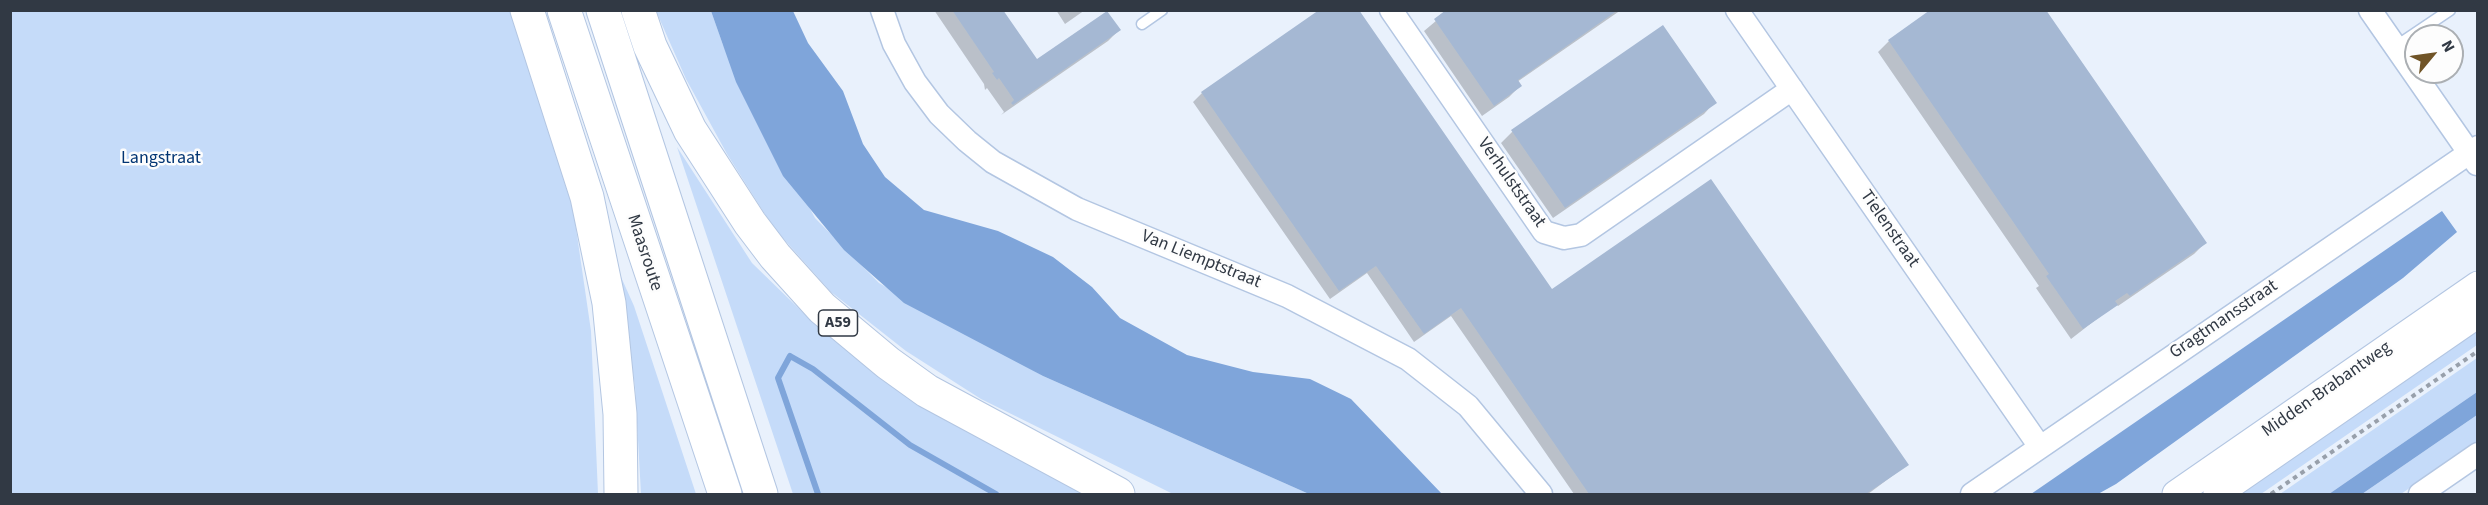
<!DOCTYPE html>
<style>
body{margin:0}
#map{position:relative;width:2488px;height:505px;overflow:hidden;background:#e9f1fc;font-family:"Source Sans 3",sans-serif}
canvas{display:block}
.frame{position:absolute;inset:0;border:12px solid #313944;pointer-events:none}
.north{position:absolute;left:2404px;top:24px;width:60px;height:60px;box-sizing:border-box;background:#fdfdfd;border:2px solid #abafb3;border-radius:50%;rotate:61deg;font-size:16px;font-weight:700;line-height:24px;text-align:center;color:#313944}
.north::after{content:'';display:block;margin:auto;width:21px;height:27px;background:#705427;clip-path:polygon(50% 0,100% 100%,50% 72%,0 100%)}
</style>
<div id="map">
<canvas width="2488" height="505"></canvas>
<div class="frame"></div>
<div class="north">N</div>
</div>
<script>
const g = document.querySelector('canvas').getContext('2d');
g.lineJoin = 'round';
function fill(path, color) { g.fillStyle = color; g.fill(path, 'evenodd'); }
const shape = rows => new Path2D(rows.map(r => 'M' + r).join(''));
function trace(path, color, width, dash) { g.strokeStyle = color; g.lineWidth = width; g.lineCap = dash ? 'butt' : 'round'; g.setLineDash(dash || []); g.stroke(path); }
function label(font, color, halo, rows, align = 'center') {
  g.font = font + ' "Source Sans 3",sans-serif'; g.lineWidth = 5; g.setLineDash([]); g.textBaseline = 'middle'; g.strokeStyle = halo; g.fillStyle = color; for (const [text, x, y, turn = 0] of rows) {
    g.save(); g.translate(x, y); g.rotate((+turn || 0) * Math.PI / 180); g.textAlign = isNaN(turn) ? turn : align; if (halo) g.strokeText(text, 0, 0); g.fillText(text, 0, 0); g.restore();
  }
}
fill(shape([
 [10,11,524,11,572,201,591,331,598,494,11,494],
 [656,11,711,11,723,45,815,218,879,283,1043,376,1309,494,1173,494,981,399,906,351,831,292,773,227,727,154,686,79],
 [677,147,752,263,822,331,935,414,1085,494,793,494],
 [617,268,634,306,696,494,641,494,635,386],
 [2477,322,2477,345,2261,494,2228,494],
 [2477,358,2477,392,2329,494,2280,494],
 [2477,415,2477,441,2401,494,2362,494]
]), '#c5dbf9');
fill(shape([
 [711,11,793,11,808,43,843,91,863,144,885,177,924,210,998,231,1053,257,1092,287,1120,318,1187,355,1253,372,1310,379,1351,399,1442,494,1309,494,1043,376,904,303,844,250,783,176,736,82],
 [2442,211,2457,232,2403,278,2116,484,2098,494,2031,494],
 [2477,392,2477,415,2362,494,2329,494]
]), '#7fa5da');
fill(shape([
 [934,10,1001,10,1036,62,1119,30,1108,41,1001,115,1004,112,987,88,985,90,984,84],
 [1056,10,1085,10,1065,24],
 [1449,10,1621,10,1517,82,1520,86,1509,97,1482,116,1424,31],
 [1663,27,1715,102,1704,114,1553,218,1501,143,1512,132],
 [1889,41,2205,243,2194,254,2118,306,2116,304,2071,339,2036,288,2039,286,1878,52],
 [1202,93,1551,291,1907,465,1868,494,1574,494,1451,316,1414,342,1367,273,1330,299,1193,102]
]), '#0003');
trace(shape([
 [818,494,778,378,790,356,813,369,910,445,996,494]
]), '#7fa5da', 6);
fill(shape([
 [952,10,1003,10,1037,59,1107,11,1121,30,1013,105,1011,103,1014,100,999,78,997,80,992,73,994,72],
 [1319,10,1359,10,1552,289,1711,179,1909,465,1866,494,1589,494,1461,308,1424,334,1376,266,1339,291,1201,92],
 [1446,10,1618,10,1518,80,1522,86,1494,106,1434,19],
 [1930,10,2046,10,2207,243,2130,296,2127,293,2115,301,2118,305,2083,329,2046,276,2049,274,1888,40],
 [1663,25,1717,103,1565,208,1511,130]
]), '#a5b8d3');
const service = shape([
 [1142,24,1162,10],
 [2395,47,2450,10]
]);
const minor = shape([
 [882,10,894,44,915,82,939,114,967,141,993,162,1077,209,1287,296,1408,359,1468,406,1541,494],
 [1391,10,1544,232,1564,238,1581,235,1792,89],
 [1737,10,2040,447],
 [2370,10,2477,164],
 [1972,494,2478,147],
 [2420,494,2478,454]
]);
const tertiary = shape([
 [2176,494,2478,285],
 [2217,494,2478,314]
]);
const motorway = shape([
 [527,10,587,197,609,303,620,414,621,494],
 [564,10,725,494],
 [603,10,761,494],
 [638,10,650,46,690,130,750,223,775,256,822,308,888,363,927,391,1118,494]
]);
trace(service, '#b3c6e2', 13);
trace(minor, '#b3c6e2', 25);
trace(tertiary, '#b3c6e2', 29);
trace(motorway, '#b3c6e2', 35);
trace(shape([
 [2271,494,2478,351]
]), '#98a0ab', 4, [4.5, 4.5]);
trace(service, '#fff', 10);
trace(minor, '#fff', 22);
trace(tertiary, '#fff', 27);
trace(motorway, '#fff', 33);
for (const [x, y, w] of [
 [838,323,39]
]) { const box = new Path2D(); box.roundRect(x - w / 2, y - 13, w, 26, 4.5); g.fillStyle = '#fdfdfd'; g.fill(box); trace(box, '#313944', 1.5); }
label('bold 16px', '#313944', null, [
 ["A59",838,323]
]);
label('18px', '#023573', '#fdfdfd', [
 ["Langstraat",161,159]
]);
label('18px', '#313944', '#fdfdfd', [
 ["Verhulststraat",1511,183,55],
 ["Tielenstraat",1889,229,55],
 ["Maasroute",644,253,72],
 ["Van Liemptstraat",1201,260,22],
 ["Gragtmansstraat",2224,320,-34],
 ["Midden-Brabantweg",2327,390,-35]
]);
</script>
